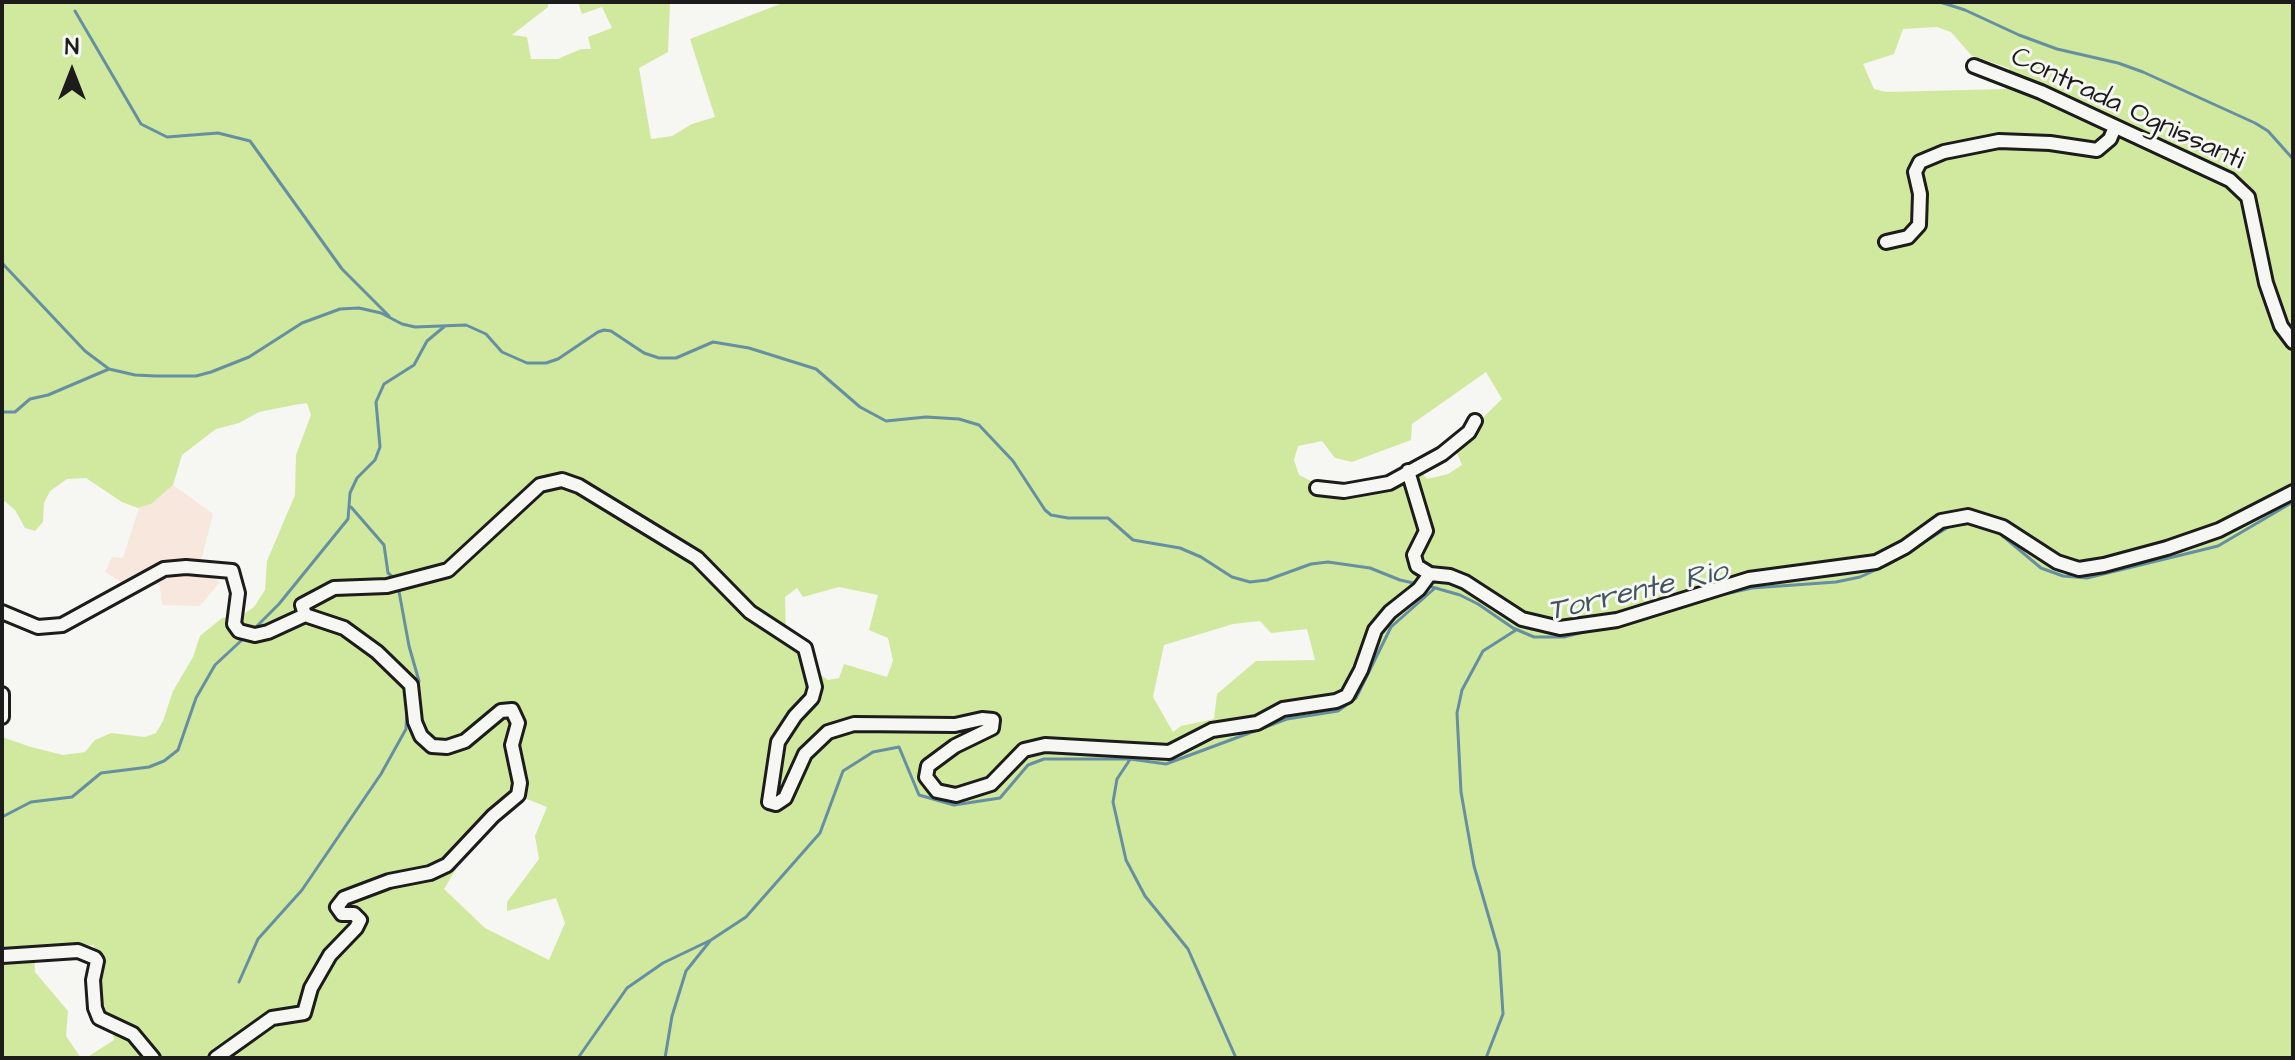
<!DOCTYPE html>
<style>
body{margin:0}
#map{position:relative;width:2295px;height:1060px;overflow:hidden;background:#f6f6f2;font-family:"Architects Daughter",sans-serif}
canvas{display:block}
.frame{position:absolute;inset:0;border:4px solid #1c1c1c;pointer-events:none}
.north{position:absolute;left:32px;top:32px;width:80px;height:80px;-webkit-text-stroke:6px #f6f6f2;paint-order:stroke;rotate:0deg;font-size:22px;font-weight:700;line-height:32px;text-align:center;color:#1c1c1c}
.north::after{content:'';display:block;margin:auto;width:28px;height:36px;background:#1c1c1c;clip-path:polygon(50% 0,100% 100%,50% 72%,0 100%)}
</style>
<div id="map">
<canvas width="2295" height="1060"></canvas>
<div class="frame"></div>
<div class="north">N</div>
</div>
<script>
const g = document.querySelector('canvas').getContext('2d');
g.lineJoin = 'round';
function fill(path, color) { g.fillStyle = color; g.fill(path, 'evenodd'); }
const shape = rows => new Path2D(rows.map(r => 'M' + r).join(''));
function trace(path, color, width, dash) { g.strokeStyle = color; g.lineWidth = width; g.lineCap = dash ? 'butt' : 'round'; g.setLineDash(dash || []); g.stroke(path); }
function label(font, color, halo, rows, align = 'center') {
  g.font = font + ' "Architects Daughter",sans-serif'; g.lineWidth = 6; g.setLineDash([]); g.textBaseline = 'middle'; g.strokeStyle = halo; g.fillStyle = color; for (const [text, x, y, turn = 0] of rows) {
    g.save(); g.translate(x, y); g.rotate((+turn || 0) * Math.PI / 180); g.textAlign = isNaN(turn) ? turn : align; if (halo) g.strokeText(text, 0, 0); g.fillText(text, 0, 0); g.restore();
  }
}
fill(shape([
 [173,485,213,514,199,569,220,582,200,606,162,605,160,586,140,577,125,584,105,572,112,557,123,558,139,508,151,504]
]), '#f7e7dd');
fill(shape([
 [2,2,548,2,548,7,512,35,527,37,531,59,558,59,581,49,591,49,588,37,612,28,602,7,582,14,578,2,670,2,668,52,639,68,651,139,672,136,692,124,715,117,690,39,785,2,2293,2,2293,1058,86,1058,114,1040,109,1017,94,1010,94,945,34,952,35,972,68,1011,66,1036,81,1058,2,1058,2,737,31,747,63,755,85,752,95,740,111,733,145,737,156,733,163,721,173,691,193,657,200,636,222,618,242,615,254,607,265,590,267,561,295,495,296,455,311,415,307,403,294,405,259,412,239,423,216,429,182,455,173,485,151,504,138,508,122,502,86,478,67,479,50,491,44,503,43,522,35,531,25,528,15,510,2,499],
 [1937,27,1951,32,1972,56,2009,68,2005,89,1886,92,1874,89,1863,64,1894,54,1903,29],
 [1486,372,1502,399,1454,446,1462,465,1448,474,1427,479,1419,469,1352,489,1325,488,1299,475,1294,460,1298,446,1322,441,1335,458,1352,462,1411,440,1412,424],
 [839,587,878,595,869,630,888,638,893,661,887,677,844,664,839,678,828,680,809,667,786,634,785,597,797,588,803,597],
 [1260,621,1271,633,1307,629,1315,660,1256,661,1217,694,1214,719,1181,726,1173,732,1153,697,1164,645,1233,624],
 [527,799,547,807,535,836,539,859,507,902,507,911,556,898,565,923,549,960,485,928,444,889,461,861,516,805]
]), '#d1e99f');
trace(shape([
 [1940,2,1965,10,2019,35,2057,49,2118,63,2143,72,2255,123,2268,131,2293,159],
 [75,11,141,124,167,137,218,133,250,141,342,269,389,316],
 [2,263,85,351,109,369],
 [2,412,15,412,30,399,48,395,109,369,135,375,156,376,196,376,211,372,249,357,302,323,340,309,359,308,381,313,402,324,415,327,466,325,486,334,502,352,527,363,546,363,558,359,598,332,604,330,611,331,644,353,659,358,676,358,713,342,749,348,816,369,860,407,886,421,926,417,959,419,979,425,1013,461,1045,510,1051,515,1068,518,1108,518,1133,540,1180,548,1201,557,1232,577,1250,582,1267,580,1311,564,1328,562,1370,568,1400,580,1418,584],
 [351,507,384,545,388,573,395,579],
 [1998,532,2041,568,2063,576,2087,578,2218,546,2293,502],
 [1425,585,1460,595,1478,604,1513,628,1534,637,1564,637,1604,627],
 [398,586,409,646,419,681,417,688],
 [1707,598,1752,588,1836,582,1860,577,1889,564,1950,526,1972,523],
 [253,630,279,604,348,519,350,493,357,478,375,460,380,447,376,402,384,384,414,365,427,341,445,326],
 [1129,761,1117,779,1113,802,1126,860,1145,896,1188,949,1236,1058],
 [2,817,31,802,72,797,101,773,149,767,164,761,178,750,196,698,215,665,244,638],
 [239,982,258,939,302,890,381,774,406,729,407,709],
 [578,1058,627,988,663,963,711,940,746,917,820,833,843,771,873,752,899,747,919,795,954,805,1000,798,1028,765,1044,759,1130,759,1166,764,1287,719,1338,711,1356,698,1391,627,1435,588],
 [665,1058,672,1016,686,971,710,941],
 [1486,1058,1503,1014,1499,952,1474,866,1461,792,1457,713,1462,690,1483,651,1516,630]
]), '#668fa1', 3);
const minor = shape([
 [1974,66,2041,92,2230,180,2248,197,2266,283,2281,326,2293,342],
 [1886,242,1908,237,1919,225,1920,194,1915,172,1920,162,1944,152,1999,141,2050,143,2097,150,2110,139,2115,127],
 [1408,471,1426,531,1414,555,1417,566,1430,574,1450,576,1465,582,1522,619,1560,628,1617,620,1749,579,1876,562,1905,547,1941,521,1968,516,2003,527,2057,562,2079,569,2104,565,2167,548,2219,530,2293,492],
 [1317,488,1344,491,1389,483,1442,454,1469,432,1475,421],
 [2,612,38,627,62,625,164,569,186,567,232,571,238,593,234,624,239,631,255,635,268,632,305,615],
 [305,615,302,605,334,588,387,586,448,570,540,485,562,480,579,486,697,558,750,612,805,648,815,687,812,698,795,716,778,742,769,802,776,804,785,798,805,754,828,732,854,724,955,725,982,719,993,720,992,728,955,746,928,766,926,777,937,791,956,795,991,784,1024,750,1045,745,1169,752,1212,730,1257,723,1283,709,1336,701,1347,696,1361,670,1375,630,1390,612,1419,589,1430,574],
 [2,694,2,717],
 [2,956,78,951,95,958,97,961,93,980,95,1008,99,1018,133,1034,153,1058],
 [216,1058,272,1018,304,1013,311,988,330,955,356,928,360,920,354,914,342,914,337,907,344,898,389,881,430,873,447,865,493,816,518,795,520,783,512,745,518,723,512,710,501,711,465,741,447,747,432,746,421,736,415,722,411,685,377,652,344,628,305,615]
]);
trace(minor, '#1c1c1c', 18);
trace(minor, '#f6f6f2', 12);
label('28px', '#1c1c1c', '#f6f6f2', [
 ["Contrada Ognissanti",2127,110,25]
]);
label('italic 30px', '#41555f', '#f6f6f2', [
 ["Torrente Rio",1638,593,-13]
]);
</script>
